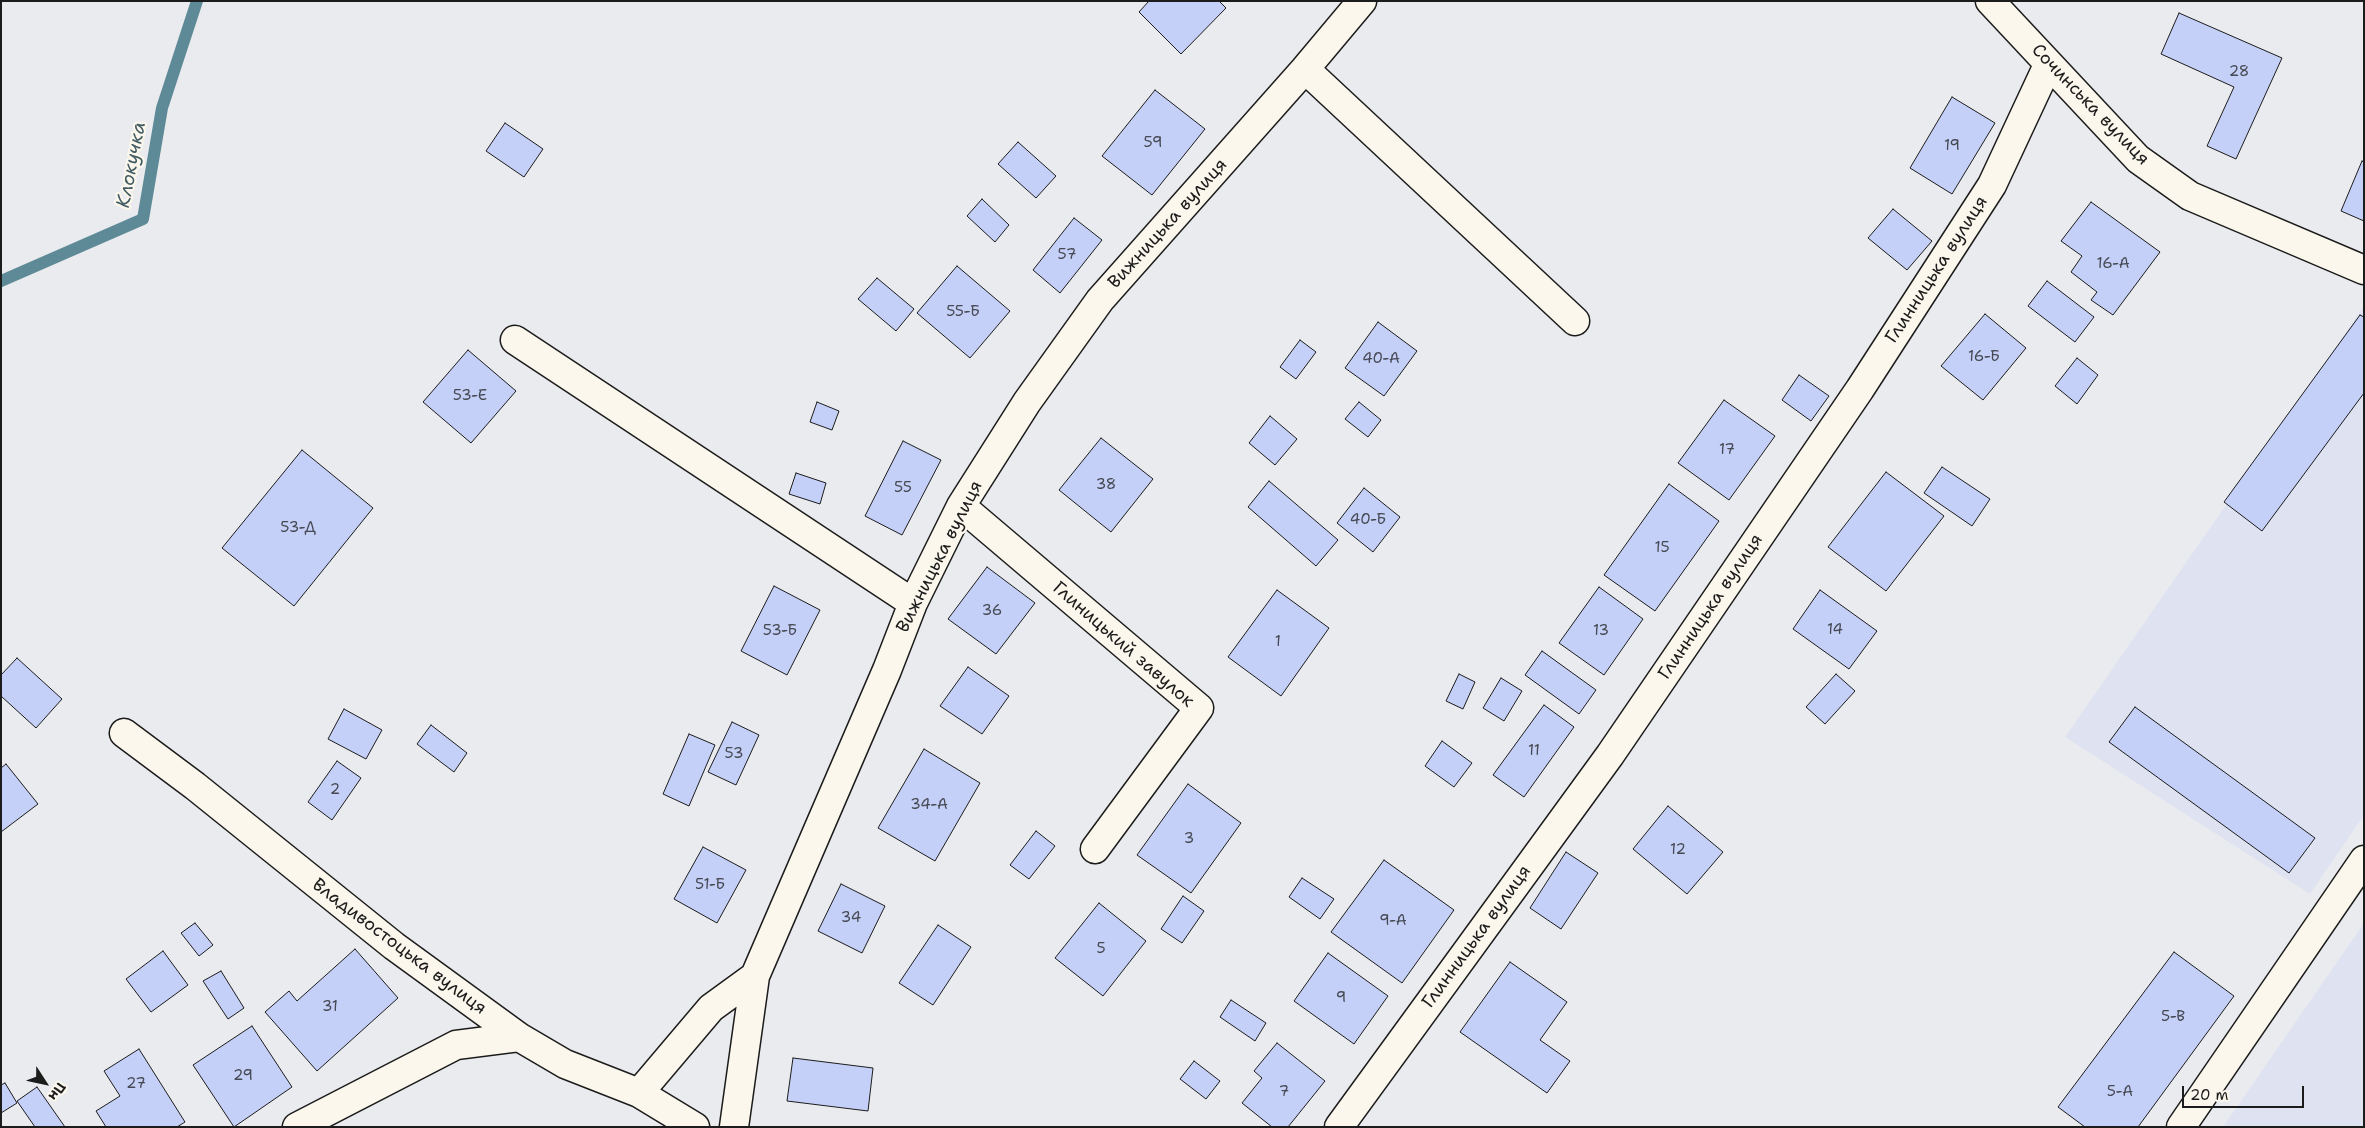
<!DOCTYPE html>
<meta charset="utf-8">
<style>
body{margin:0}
#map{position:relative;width:2365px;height:1128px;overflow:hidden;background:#eaebef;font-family:"Shantell Sans",sans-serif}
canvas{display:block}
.frame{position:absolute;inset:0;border:2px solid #1c1c1c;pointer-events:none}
.north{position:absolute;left:20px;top:1058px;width:50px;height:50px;-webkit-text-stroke:4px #fbf7ec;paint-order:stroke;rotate:125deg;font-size:14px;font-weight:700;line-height:20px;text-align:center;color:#1c1c1c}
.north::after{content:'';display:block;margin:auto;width:18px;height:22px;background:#1c1c1c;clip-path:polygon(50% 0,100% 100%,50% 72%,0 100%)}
.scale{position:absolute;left:2182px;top:1086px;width:122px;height:22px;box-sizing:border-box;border:2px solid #1c1c1c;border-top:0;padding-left:6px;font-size:15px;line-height:18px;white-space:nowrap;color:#1c1c1c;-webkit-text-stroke:4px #fbf7ec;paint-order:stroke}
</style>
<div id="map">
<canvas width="2365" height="1128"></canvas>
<div class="frame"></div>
<div class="north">Пн</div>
<div class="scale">20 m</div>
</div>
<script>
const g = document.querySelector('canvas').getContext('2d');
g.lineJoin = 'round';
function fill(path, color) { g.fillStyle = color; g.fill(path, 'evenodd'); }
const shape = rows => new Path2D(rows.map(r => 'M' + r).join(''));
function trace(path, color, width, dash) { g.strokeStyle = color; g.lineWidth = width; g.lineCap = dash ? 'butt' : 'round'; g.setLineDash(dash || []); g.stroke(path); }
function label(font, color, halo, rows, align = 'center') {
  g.font = font + ' "Shantell Sans",sans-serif'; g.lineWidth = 4.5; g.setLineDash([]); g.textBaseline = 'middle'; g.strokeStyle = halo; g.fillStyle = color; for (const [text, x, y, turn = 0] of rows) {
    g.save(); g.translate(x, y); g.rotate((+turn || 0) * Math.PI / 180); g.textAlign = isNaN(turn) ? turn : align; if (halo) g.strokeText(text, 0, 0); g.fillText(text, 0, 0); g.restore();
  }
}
fill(shape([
 [2364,306,2364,815,2310,894,2065,737],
 [2364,923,2364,1127,2223,1127]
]), '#dfe3f1');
trace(shape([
 [1,281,143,219,162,108,197,1]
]), '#5d8a96', 12);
const building = shape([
 [1149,1,1219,1,1226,8,1181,54,1139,12,1149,1],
 [2179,13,2282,58,2236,159,2207,146,2234,87,2161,54,2179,13],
 [1155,90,1205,129,1152,195,1102,156,1155,90],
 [1952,97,1995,123,1952,194,1910,168,1952,97],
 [505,123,543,149,524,177,486,151,505,123],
 [1018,142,1056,176,1036,198,998,164,1018,142],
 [2362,161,2364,162,2364,221,2341,211,2362,161],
 [982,199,1009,225,995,242,967,216,982,199],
 [2091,202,2160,252,2113,315,2091,300,2097,292,2071,272,2082,256,2061,241,2091,202],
 [1893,209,1932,241,1907,270,1868,238,1893,209],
 [1074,218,1102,240,1060,293,1033,270,1074,218],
 [957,266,1010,311,970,358,917,313,957,266],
 [877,278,914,309,896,331,858,299,877,278],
 [2047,281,2094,317,2075,342,2028,306,2047,281],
 [1985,314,2026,348,1983,400,1941,366,1985,314],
 [2360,315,2364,317,2364,393,2262,531,2224,502,2360,315],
 [1378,322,1417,351,1384,396,1345,368,1378,322],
 [1300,340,1316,352,1296,379,1280,367,1300,340],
 [468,350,516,391,471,443,423,402,468,350],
 [2077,358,2098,375,2077,404,2055,386,2077,358],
 [1799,375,1829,396,1811,421,1782,400,1799,375],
 [1724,400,1775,436,1729,500,1678,463,1724,400],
 [817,402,839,411,832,430,810,422,817,402],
 [1359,402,1381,420,1368,437,1345,419,1359,402],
 [1270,416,1297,439,1275,465,1249,443,1270,416],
 [1101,438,1153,479,1111,532,1059,490,1101,438],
 [903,441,941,460,902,535,865,516,903,441],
 [302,450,373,508,294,606,222,548,302,450],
 [1942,467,1990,499,1972,526,1924,493,1942,467],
 [1886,472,1944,516,1886,591,1828,547,1886,472],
 [796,473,826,483,820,504,789,494,796,473],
 [1269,481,1338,540,1316,566,1248,507,1269,481],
 [1669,484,1719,521,1655,611,1604,575,1669,484],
 [1364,488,1400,517,1373,552,1337,523,1364,488],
 [987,567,1035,603,996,654,948,619,987,567],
 [774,586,820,610,787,675,741,651,774,586],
 [1599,587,1643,619,1604,675,1559,643,1599,587],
 [1277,590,1329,628,1281,696,1228,657,1277,590],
 [1820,590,1877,631,1849,669,1793,629,1820,590],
 [1542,651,1596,690,1579,714,1525,675,1542,651],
 [17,658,62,699,36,728,1,696,1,675,17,658],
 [968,667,1009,696,982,734,940,706,968,667],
 [1459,674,1475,682,1463,709,1446,701,1459,674],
 [1836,674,1855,691,1825,724,1806,707,1836,674],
 [1501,678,1522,691,1504,721,1483,708,1501,678],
 [1544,705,1574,727,1524,797,1493,775,1544,705],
 [2135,707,2315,838,2289,873,2109,742,2135,707],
 [344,709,382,730,366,759,328,739,344,709],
 [732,722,759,735,736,785,708,772,732,722],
 [431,725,467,753,454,772,417,744,431,725],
 [689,734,715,745,689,806,663,794,689,734],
 [1442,741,1472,763,1454,787,1425,766,1442,741],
 [924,749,980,783,935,861,878,828,924,749],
 [337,761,361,778,332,820,308,802,337,761],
 [6,764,38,804,1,832,1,768,6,764],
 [1188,784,1241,823,1191,893,1137,855,1188,784],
 [1668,806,1723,852,1687,894,1633,849,1668,806],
 [1036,831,1055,846,1029,879,1010,865,1036,831],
 [703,847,746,870,717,923,674,899,703,847],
 [1566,852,1598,873,1561,929,1530,908,1566,852],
 [1384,860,1454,910,1402,983,1331,932,1384,860],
 [1302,878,1334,899,1320,919,1289,897,1302,878],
 [841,884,885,906,862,953,818,931,841,884],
 [1183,896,1204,911,1182,943,1161,929,1183,896],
 [1099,903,1146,941,1103,996,1055,958,1099,903],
 [195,923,213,945,199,956,181,933,195,923],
 [938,925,971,947,933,1005,899,983,938,925],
 [355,949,398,998,317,1071,265,1012,289,991,297,1001,355,949],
 [163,951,188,985,151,1012,126,979,163,951],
 [2174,952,2234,996,2138,1127,2085,1127,2058,1107,2174,952],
 [1328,953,1388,996,1354,1044,1294,1001,1328,953],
 [1510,962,1567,1002,1540,1040,1570,1061,1547,1093,1460,1032,1510,962],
 [221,971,244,1008,228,1019,203,981,221,971],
 [1231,1000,1266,1023,1255,1041,1220,1017,1231,1000],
 [252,1026,292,1087,234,1127,193,1065,252,1026],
 [1277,1043,1325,1081,1288,1127,1272,1127,1242,1103,1262,1078,1254,1071,1277,1043],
 [139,1049,185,1122,177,1127,106,1127,96,1111,120,1096,104,1071,139,1049],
 [793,1058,873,1068,868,1111,787,1101,793,1058],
 [1194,1061,1220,1081,1206,1099,1180,1079,1194,1061],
 [5,1083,17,1103,1,1113,1,1085,5,1083],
 [37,1087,65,1127,35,1127,17,1101,37,1087]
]);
fill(building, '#c4d0f7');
trace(building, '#1c1c1c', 1);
const minor = shape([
 [1990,1,2138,159,2190,196,2364,270],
 [1305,69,1575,321],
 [515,340,913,603],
 [961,506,1199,708,1095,849],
 [124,733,195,786,394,946,519,1037,565,1064,639,1093,695,1127],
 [639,1093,711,1008,755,976],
 [297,1127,456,1045,519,1037],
 [734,1127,755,976,887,670,913,603,961,506,1027,402,1100,300,1305,69,1362,1],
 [1339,1127,1610,755,1860,389,1992,185,2048,65],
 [2181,1127,2364,860]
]);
trace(minor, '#1c1c1c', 31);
trace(minor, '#fbf7ec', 28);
label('15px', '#464953', null, [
 ["28",2239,72],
 ["59",1153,143],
 ["19",1952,146],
 ["57",1067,255],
 ["16-А",2113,264],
 ["55-Б",963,312],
 ["16-Б",1984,357],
 ["40-А",1381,359],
 ["53-Е",470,396],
 ["17",1727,450],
 ["38",1106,485],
 ["55",903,488],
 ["40-Б",1368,520],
 ["53-Д",298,528],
 ["15",1662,548],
 ["36",992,611],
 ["14",1835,630],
 ["53-Б",780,631],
 ["13",1601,631],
 ["1",1278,642],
 ["11",1534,751],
 ["53",734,754],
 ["2",335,790],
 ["34-А",929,805],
 ["3",1189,839],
 ["12",1678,850],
 ["51-Б",710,885],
 ["34",851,918],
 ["9-А",1393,921],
 ["5",1101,949],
 ["9",1341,998],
 ["31",330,1007],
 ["5-В",2173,1017],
 ["29",243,1076],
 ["27",136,1084],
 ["7",1284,1092],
 ["5-А",2120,1092]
]);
label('18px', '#1c1c1c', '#fbf7ec', [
 ["Сочинська вулиця",2090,105,46],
 ["Вижницька вулиця",1168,224,-48],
 ["Глинницька вулиця",1937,270,-57],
 ["Вижницька вулиця",940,557,-63],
 ["Глинницька вулиця",1711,607,-56],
 ["Глиницький завулок",1123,645,41],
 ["Глинницька вулиця",1477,937,-54],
 ["Владивостоцька вулиця",399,947,37]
]);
label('italic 19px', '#425c63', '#fbf7ec', [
 ["Клокучка",132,165,-79]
]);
</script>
